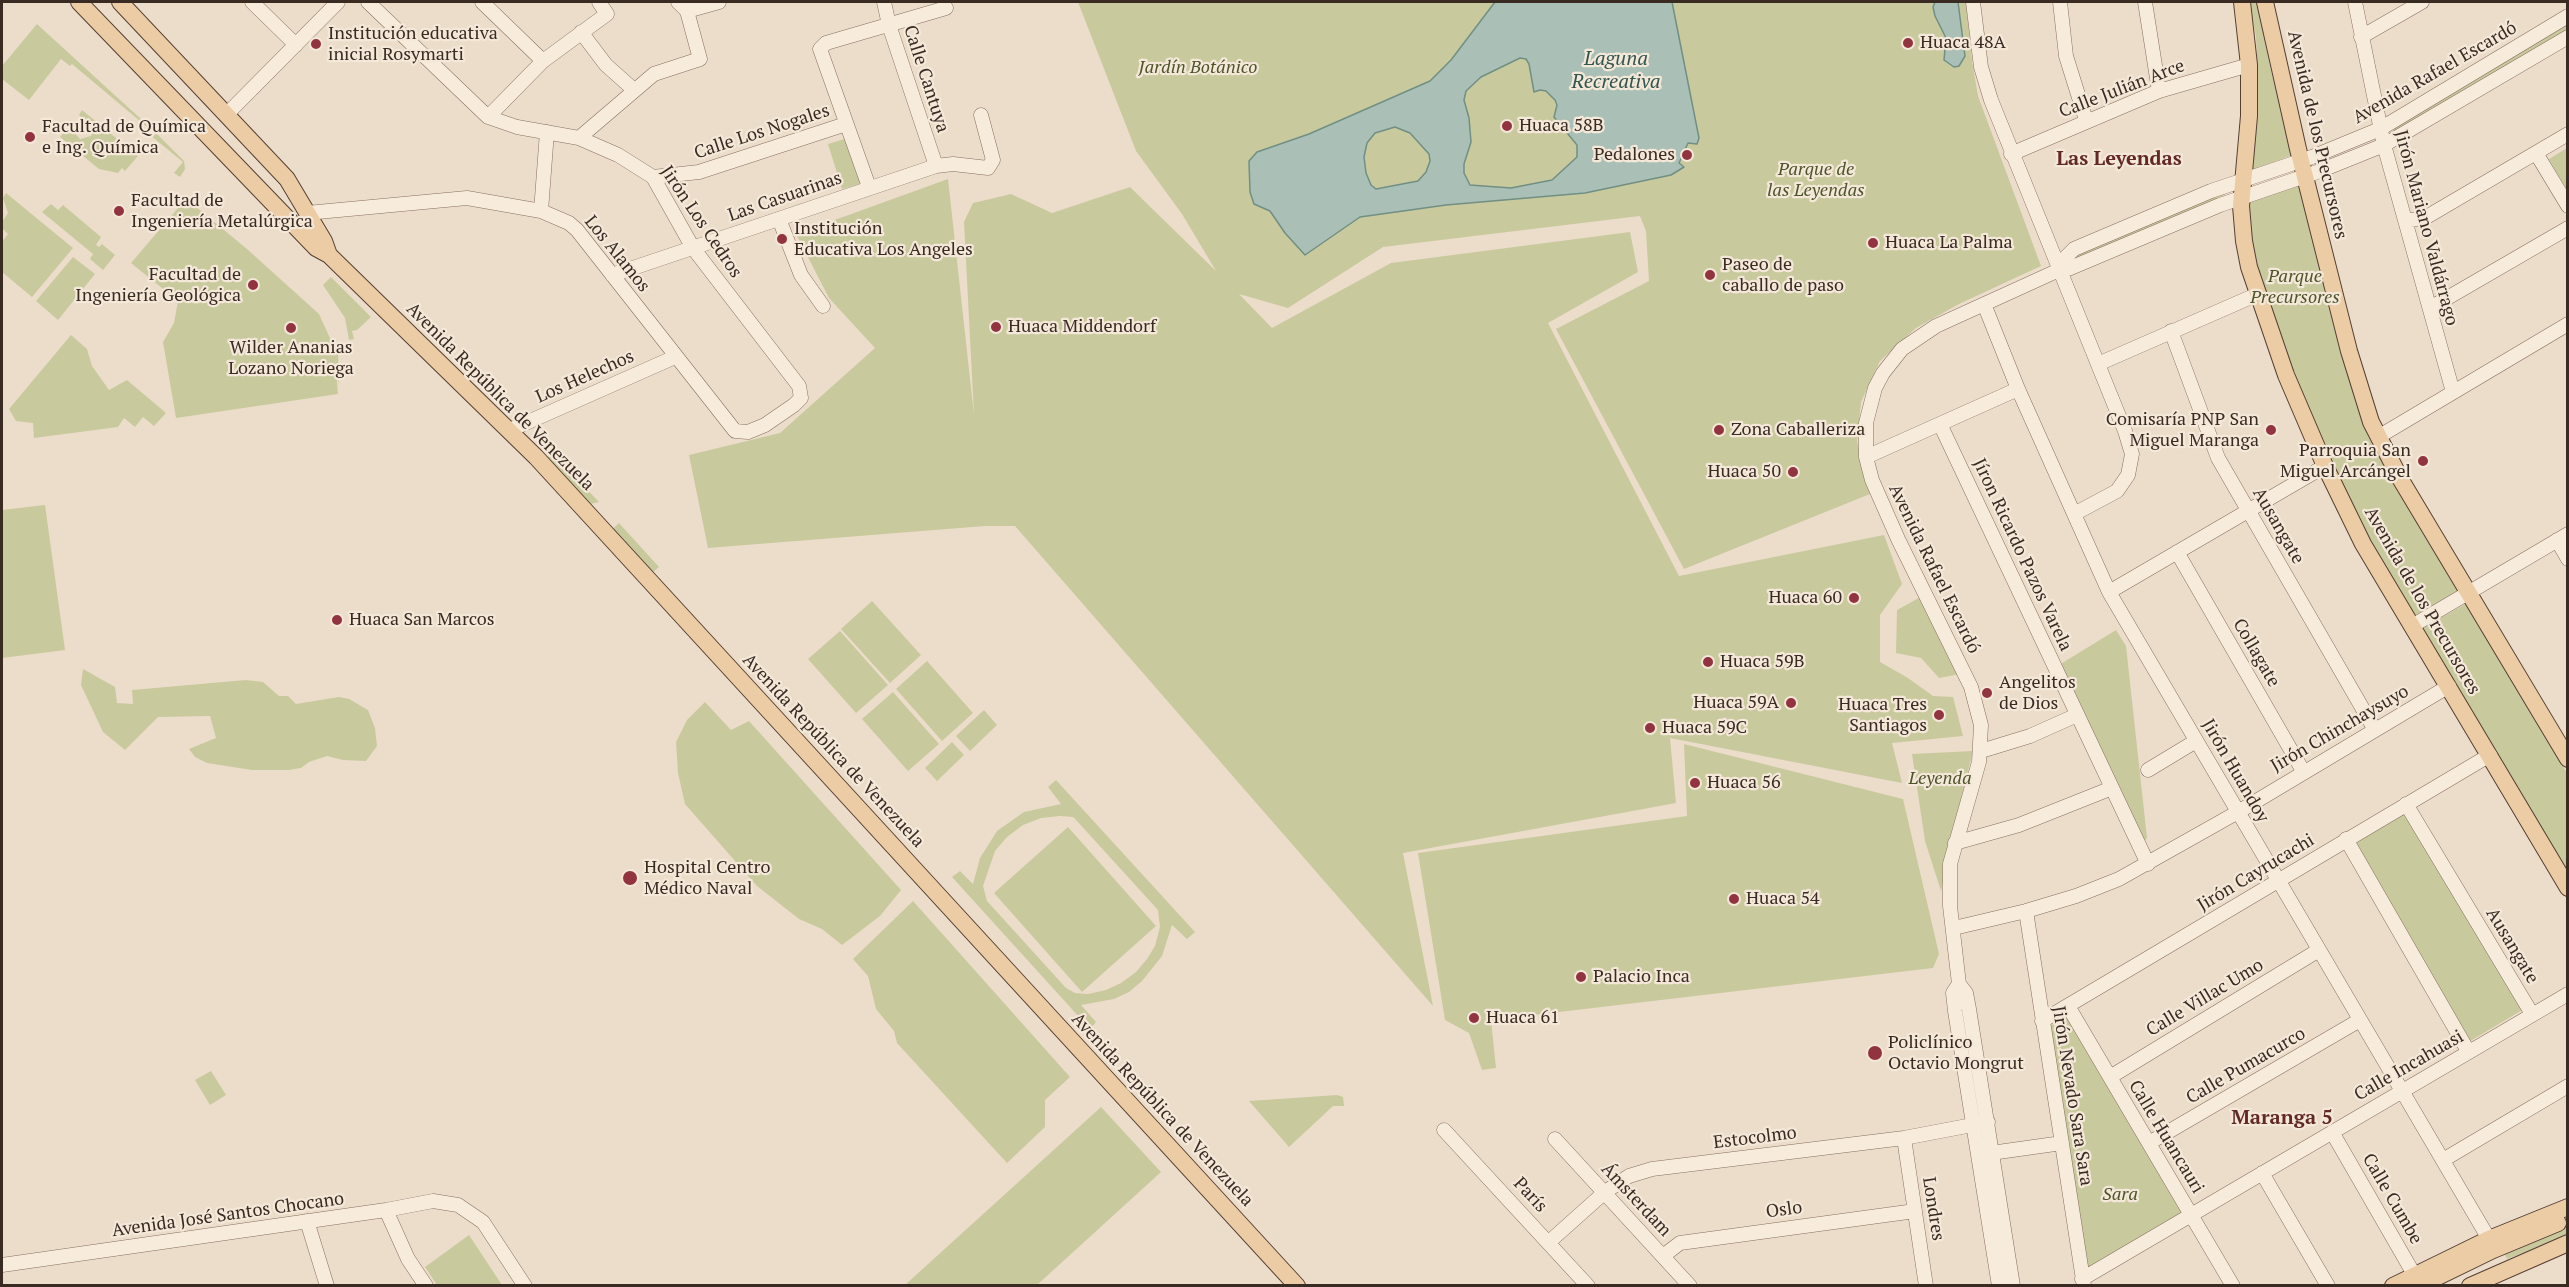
<!DOCTYPE html>
<meta charset="utf-8">
<style>
body{margin:0}
#map{position:relative;width:2569px;height:1287px;overflow:hidden;background:#ecddca;font-family:"PT Serif",serif}
canvas{display:block}
.frame{position:absolute;inset:0;border:3px solid #392a22;pointer-events:none}
</style>
<div id="map">
<canvas width="2569" height="1287"></canvas>
<div class="frame"></div>
</div>
<script>
const g = document.querySelector('canvas').getContext('2d');
g.lineJoin = 'round';
function fill(path, color) { g.fillStyle = color; g.fill(path, 'evenodd'); }
const shape = rows => new Path2D(rows.map(r => 'M' + r).join(''));
function trace(path, color, width, dash) { g.strokeStyle = color; g.lineWidth = width; g.lineCap = dash ? 'butt' : 'round'; g.setLineDash(dash || []); g.stroke(path); }
function label(font, color, halo, rows, align = 'center') {
  g.font = font + ' "PT Serif",serif'; g.lineWidth = 4.5; g.setLineDash([]); g.textBaseline = 'middle'; g.strokeStyle = halo; g.fillStyle = color; for (const [text, x, y, turn = 0] of rows) {
    g.save(); g.translate(x, y); g.rotate((+turn || 0) * Math.PI / 180); g.textAlign = isNaN(turn) ? turn : align; if (halo) g.strokeText(text, 0, 0); g.fillText(text, 0, 0); g.restore();
  }
}
fill(shape([
 [1078,2,1966,2,1972,61,1978,96,2041,266,1959,304,1916,328,1880,361,1861,402,1857,441,1870,494,1684,569,1556,329,1649,281,1646,231,1640,216,1383,247,1288,308,1239,294,1272,328,1391,263,1630,232,1638,272,1548,323,1679,576,1884,535,1902,584,1880,615,1880,662,1908,678,1933,696,1953,697,1963,736,1892,743,1902,783,1670,738,1676,803,1403,853,1433,1006,1015,526,985,526,708,548,689,455,780,433,875,348,829,298,796,234,948,179,974,415,964,222,973,203,1011,194,1052,213,1130,187,1216,271,1182,214,1136,151],
 [2249,2,2257,2,2272,75,2295,154,2252,170,2257,60,2256,37],
 [2567,23,2567,30,2394,132,2394,125],
 [37,24,154,131,184,161,185,169,180,177,174,173,183,162,150,135,153,132,72,64,70,66,61,59,29,100,2,79,2,66],
 [82,110,138,156,125,171,122,168,118,173,99,169,60,137,69,126,80,139,91,136,95,128,79,115],
 [848,138,862,183,842,189,828,144],
 [2567,148,2567,191,2549,159],
 [2303,183,2369,432,2460,590,2412,617,2328,467,2263,298,2250,244,2248,200],
 [2225,189,2225,195,2079,260,2066,260,2073,255],
 [6,193,73,248,32,297,2,272,2,242,8,234,2,228,2,222,8,213,3,198],
 [184,201,190,202,247,249,319,314,334,347,338,347,339,386,335,359,338,394,176,418,163,342,174,323,178,301,131,263],
 [51,204,58,210,63,205,101,237,96,245,99,247,102,244,115,255,103,270,90,259,93,254,42,212],
 [73,257,95,274,58,320,36,301],
 [331,277,371,317,357,330,352,331,354,339,349,340,345,318,323,285],
 [71,335,87,349,92,366,109,390,127,380,166,413,154,426,143,417,135,427,124,418,118,427,34,438,33,423,16,421,9,409],
 [550,451,599,502,590,504,548,458],
 [45,505,65,650,2,658,2,510],
 [619,523,659,567,650,575,610,531],
 [1926,594,1965,673,1939,678,1921,658,1896,653,1897,610],
 [872,601,921,655,890,683,841,629],
 [2467,603,2567,773,2567,881,2420,630],
 [2116,630,2126,646,2147,838,2142,843,2059,665],
 [840,631,888,685,856,713,808,659],
 [927,661,973,713,942,741,896,689],
 [83,669,115,687,117,703,133,704,132,690,246,680,263,682,279,696,288,696,296,704,339,697,349,699,368,710,375,728,377,746,366,761,343,760,327,756,309,762,301,768,289,770,252,770,207,763,195,757,189,749,216,738,210,716,158,717,125,750,103,732,81,685],
 [893,692,939,744,908,771,862,719],
 [705,702,731,730,749,721,901,890,880,916,842,945,822,929,799,919,757,886,685,804,678,773,676,742,687,720],
 [984,710,997,725,970,751,956,736],
 [952,742,964,755,937,781,925,768],
 [1684,744,1903,799,1939,954,1933,968,1491,1020,1496,1068,1482,1070,1469,1033,1445,1020,1418,853,1687,816],
 [1973,751,1954,827,1941,891,1925,841,1912,754],
 [1056,780,1195,932,1187,939,1172,925,1162,956,1142,981,1129,992,1114,999,1081,1005,1096,1022,1090,1029,952,877,960,871,973,884,980,858,997,831,1024,812,1061,804,1048,787],
 [1060,816,1073,817,1077,821,1158,910,1160,927,1155,946,1147,959,1136,972,1121,983,1106,990,1088,994,1075,993,1066,988,987,901,983,886,995,851,1007,837,1023,825,1041,818],
 [2406,812,2524,1009,2467,1043,2352,842],
 [1068,827,1156,926,1082,992,994,893],
 [913,901,1070,1077,1045,1100,1045,1127,1007,1163,897,1043,894,1031,876,1009,868,976,853,959],
 [2062,1016,2067,1017,2183,1208,2182,1214,2084,1271,2049,1027],
 [211,1071,226,1095,210,1105,195,1080],
 [1337,1095,1343,1097,1344,1106,1333,1106,1289,1147,1249,1101],
 [1101,1107,1161,1172,1037,1285,905,1285],
 [2567,1224,2567,1237,2507,1259,2502,1249],
 [469,1235,502,1285,437,1285,425,1267]
]), '#c9c99e');
const water = shape([
 [1495,2,1672,2,1699,138,1697,144,1688,143,1679,163,1684,167,1671,175,1585,193,1446,205,1360,217,1305,255,1285,233,1270,211,1254,204,1250,192,1249,161,1257,152,1309,134,1430,81,1451,60,1495,2],
 [1520,58,1526,59,1529,64,1534,92,1540,90,1546,91,1555,100,1557,105,1554,117,1577,145,1577,157,1552,180,1511,188,1470,185,1464,173,1464,164,1471,142,1469,118,1464,100,1466,91,1481,77,1520,58],
 [1395,127,1410,133,1429,154,1430,161,1426,172,1418,181,1376,189,1371,185,1366,173,1364,157,1367,143,1375,133,1395,127],
 [1935,2,1958,2,1965,56,1959,66,1954,67,1944,60,1946,38,1935,16,1933,7,1935,2]
]);
fill(water, '#aac0b7');
trace(water, '#718f83', 1.5);
const minor = shape([
 [252,2,296,45],
 [482,2,543,61],
 [884,2,889,25,936,166],
 [1973,2,1981,67,1991,100,2125,431,2132,454,2128,475,2117,491,2074,514],
 [2060,2,2066,56,2086,120],
 [2145,2,2159,91],
 [2355,2,2384,145,2453,392],
 [687,11,719,2],
 [581,32,606,65,633,89],
 [2361,37,2422,2],
 [227,114,338,2],
 [488,117,543,61,607,14,599,2],
 [579,138,654,74,700,59,687,11,678,2],
 [2536,153,2568,206],
 [2011,154,2159,91,2249,65],
 [653,177,699,172,846,124],
 [869,187,820,49,826,43,946,8],
 [541,211,547,132],
 [307,213,467,198,541,211,569,223,577,230,735,431,748,432,765,425,794,405,801,398,799,386,693,248,653,177,618,155,579,138,517,127,488,117,368,2],
 [779,219,801,275,823,306],
 [2405,220,2423,219,2568,134],
 [2059,270,2062,261,2074,249,2211,191,2312,157,2380,129,2568,16],
 [612,275,936,166,953,164,988,168,993,160,981,115],
 [1984,304,2018,389,2109,592,2489,1239],
 [2430,308,2568,228],
 [2171,331,2218,458,2375,730],
 [2098,364,2258,294],
 [1940,424,2148,864],
 [510,430,675,357],
 [2378,437,2568,324],
 [1866,457,2018,389],
 [2557,540,2568,559],
 [2177,552,2303,771],
 [2109,592,2325,466],
 [2412,626,2568,534],
 [1981,751,2030,736,2077,715],
 [2148,770,2196,741],
 [2406,804,2532,1014],
 [2346,839,2468,1051],
 [1955,843,2019,825,2112,788],
 [2026,911,2084,1286],
 [1954,928,2026,911,2076,896,2119,879,2238,812,2449,686],
 [1959,984,1950,906,1950,864,1979,762,1981,725,1971,687,1898,539,1872,480,1866,457,1866,423,1875,388,1883,373,1902,349,1936,326,2059,270,2068,269,2220,205,2317,172,2384,145,2568,37],
 [1959,984,1966,993,1969,1009,2013,1286],
 [1959,984,1953,993,1955,1011,1999,1286],
 [2068,1006,2233,1286],
 [2042,1021,2490,755],
 [2110,1077,2319,950],
 [1444,1130,1588,1286],
 [2332,1132,2419,1283],
 [1904,1138,1926,1286],
 [1555,1139,1690,1286],
 [2149,1143,2360,1020],
 [1984,1154,2062,1143],
 [2443,1160,2568,1086],
 [2262,1173,2328,1286],
 [386,1210,408,1259,426,1286],
 [307,1221,327,1286],
 [1549,1242,1605,1192,1629,1176,1652,1169,1904,1138,1988,1122],
 [1663,1256,1680,1243,1915,1211],
 [2,1265,386,1210,433,1201,458,1205,483,1222,525,1286],
 [2082,1279,2568,994]
]);
const major = shape([
 [79,2,316,248,329,255,536,457,1297,1286],
 [120,2,287,179,324,241,329,255],
 [2242,2,2249,65,2249,116,2241,206,2244,241,2249,267,2286,375,2325,466,2363,544,2568,888],
 [2265,2,2298,149,2349,351,2371,422,2401,480,2568,759],
 [2393,1286,2489,1239,2568,1207],
 [2419,1286,2493,1250,2558,1223],
 [2470,1286,2568,1243]
]);
trace(minor, '#876f5f', 15);
trace(major, '#553f33', 18);
trace(minor, '#f7ecdc', 14);
trace(major, '#ebcca5', 16);
for (const [x, y, r, color] of [
 [1908,43,6,"#923440"],
 [316,44,6,"#923440"],
 [1507,126,6,"#923440"],
 [30,137,6,"#923440"],
 [1687,155,6,"#923440"],
 [119,211,6,"#923440"],
 [782,239,6,"#923440"],
 [1873,243,6,"#923440"],
 [1710,275,6,"#923440"],
 [253,285,6,"#923440"],
 [996,327,6,"#923440"],
 [291,328,6,"#923440"],
 [1719,430,6,"#923440"],
 [2271,430,6,"#923440"],
 [2423,461,6,"#923440"],
 [1793,472,6,"#923440"],
 [1854,598,6,"#923440"],
 [337,620,6,"#923440"],
 [1708,662,6,"#923440"],
 [1987,693,6,"#923440"],
 [1791,703,6,"#923440"],
 [1939,715,6,"#923440"],
 [1650,728,6,"#923440"],
 [1695,783,6,"#923440"],
 [630,878,8,"#923440"],
 [1734,899,6,"#923440"],
 [1581,977,6,"#923440"],
 [1474,1018,6,"#923440"],
 [1875,1053,8,"#923440"]
]) { const dot = new Path2D(); dot.arc(x, y, r, 0, 2 * Math.PI); g.fillStyle = color; g.fill(dot); trace(dot, '#f4e8d9', 2); }
label('18px', '#392a22', '#f4e8d9', [
 ["Institución educativa",328,34],
 ["inicial Rosymarti",328,55],
 ["Huaca 48A",1920,43],
 ["Huaca 58B",1519,126],
 ["Facultad de Química",42,127],
 ["e Ing. Química",42,148],
 ["Pedalones",1675,155,"right"],
 ["Facultad de",131,201],
 ["Ingeniería Metalúrgica",131,222],
 ["Institución",794,229],
 ["Educativa Los Angeles",794,250],
 ["Huaca La Palma",1885,243],
 ["Paseo de",1722,265],
 ["caballo de paso",1722,286],
 ["Facultad de",241,275,"right"],
 ["Ingeniería Geológica",241,296,"right"],
 ["Huaca Middendorf",1008,327],
 ["Wilder Ananias",291,348,"center"],
 ["Lozano Noriega",291,369,"center"],
 ["Comisaría PNP San",2259,420,"right"],
 ["Miguel Maranga",2259,441,"right"],
 ["Zona Caballeriza",1731,430],
 ["Parroquia San",2411,451,"right"],
 ["Miguel Arcángel",2411,472,"right"],
 ["Huaca 50",1781,472,"right"],
 ["Huaca 60",1842,598,"right"],
 ["Huaca San Marcos",349,620],
 ["Huaca 59B",1720,662],
 ["Angelitos",1999,683],
 ["de Dios",1999,704],
 ["Huaca 59A",1779,703,"right"],
 ["Huaca Tres",1927,705,"right"],
 ["Santiagos",1927,726,"right"],
 ["Huaca 59C",1662,728],
 ["Huaca 56",1707,783],
 ["Hospital Centro",644,868],
 ["Médico Naval",644,889],
 ["Huaca 54",1746,899],
 ["Palacio Inca",1593,977],
 ["Huaca 61",1486,1018],
 ["Policlínico",1888,1043],
 ["Octavio Mongrut",1888,1064]
], 'left');
label('italic 18px', '#4e532a', '#f4e8d9', [
 ["Jardín Botánico",1198,68],
 ["Parque de",1816,170],
 ["las Leyendas",1816,191],
 ["Parque",2295,277],
 ["Precursores",2295,298],
 ["Leyenda",1940,779],
 ["Sara",2120,1195]
]);
label('18px', '#392a22', '#f4e8d9', [
 ["Avenida Rafael Escardó",2435,73,-30],
 ["Calle Cantuya",926,79,72],
 ["Calle Julián Arce",2122,89,-21],
 ["Calle Los Nogales",762,132,-18],
 ["Avenida de los Precursores",2317,135,77],
 ["Las Casuarinas",785,197,-19],
 ["Jirón Los Cedros",701,222,56],
 ["Jirón Mariano Valdárrago",2426,228,75],
 ["Los Alamos",617,254,51],
 ["Los Helechos",585,377,-24],
 ["Avenida República de Venezuela",500,397,45],
 ["Ausangate",2278,526,60],
 ["Jíron Ricardo Pazos Varela",2022,555,65],
 ["Avenida Rafael Escardó",1934,569,64],
 ["Avenida de los Precursores",2422,601,60],
 ["Collagate",2256,653,60],
 ["Jirón Chinchaysuyo",2340,729,-30],
 ["Avenida República de Venezuela",833,751,47],
 ["Jirón Huandoy",2235,771,60],
 ["Jirón Cayrucachi",2256,873,-31],
 ["Ausangate",2512,946,59],
 ["Calle Villac Umo",2205,998,-31],
 ["Calle Pumacurco",2246,1066,-30],
 ["Calle Incahuasi",2409,1066,-30],
 ["Jirón Nevado Sara Sara",2072,1096,81],
 ["Avenida República de Venezuela",1162,1110,47],
 ["Calle Huancauri",2166,1137,59],
 ["Estocolmo",1755,1138,-7],
 ["París",1530,1195,47],
 ["Calle Cumbe",2392,1199,60],
 ["Ámsterdam",1636,1200,47],
 ["Londres",1933,1209,81],
 ["Oslo",1784,1210,-8],
 ["Avenida José Santos Chocano",228,1215,-8]
]);
label('italic 20px', '#325750', '#f4e8d9', [
 ["Laguna",1616,59],
 ["Recreativa",1616,82]
]);
label('bold 20px', '#622924', '#f4e8d9', [
 ["Las Leyendas",2119,159],
 ["Maranga 5",2282,1118]
]);
</script>
